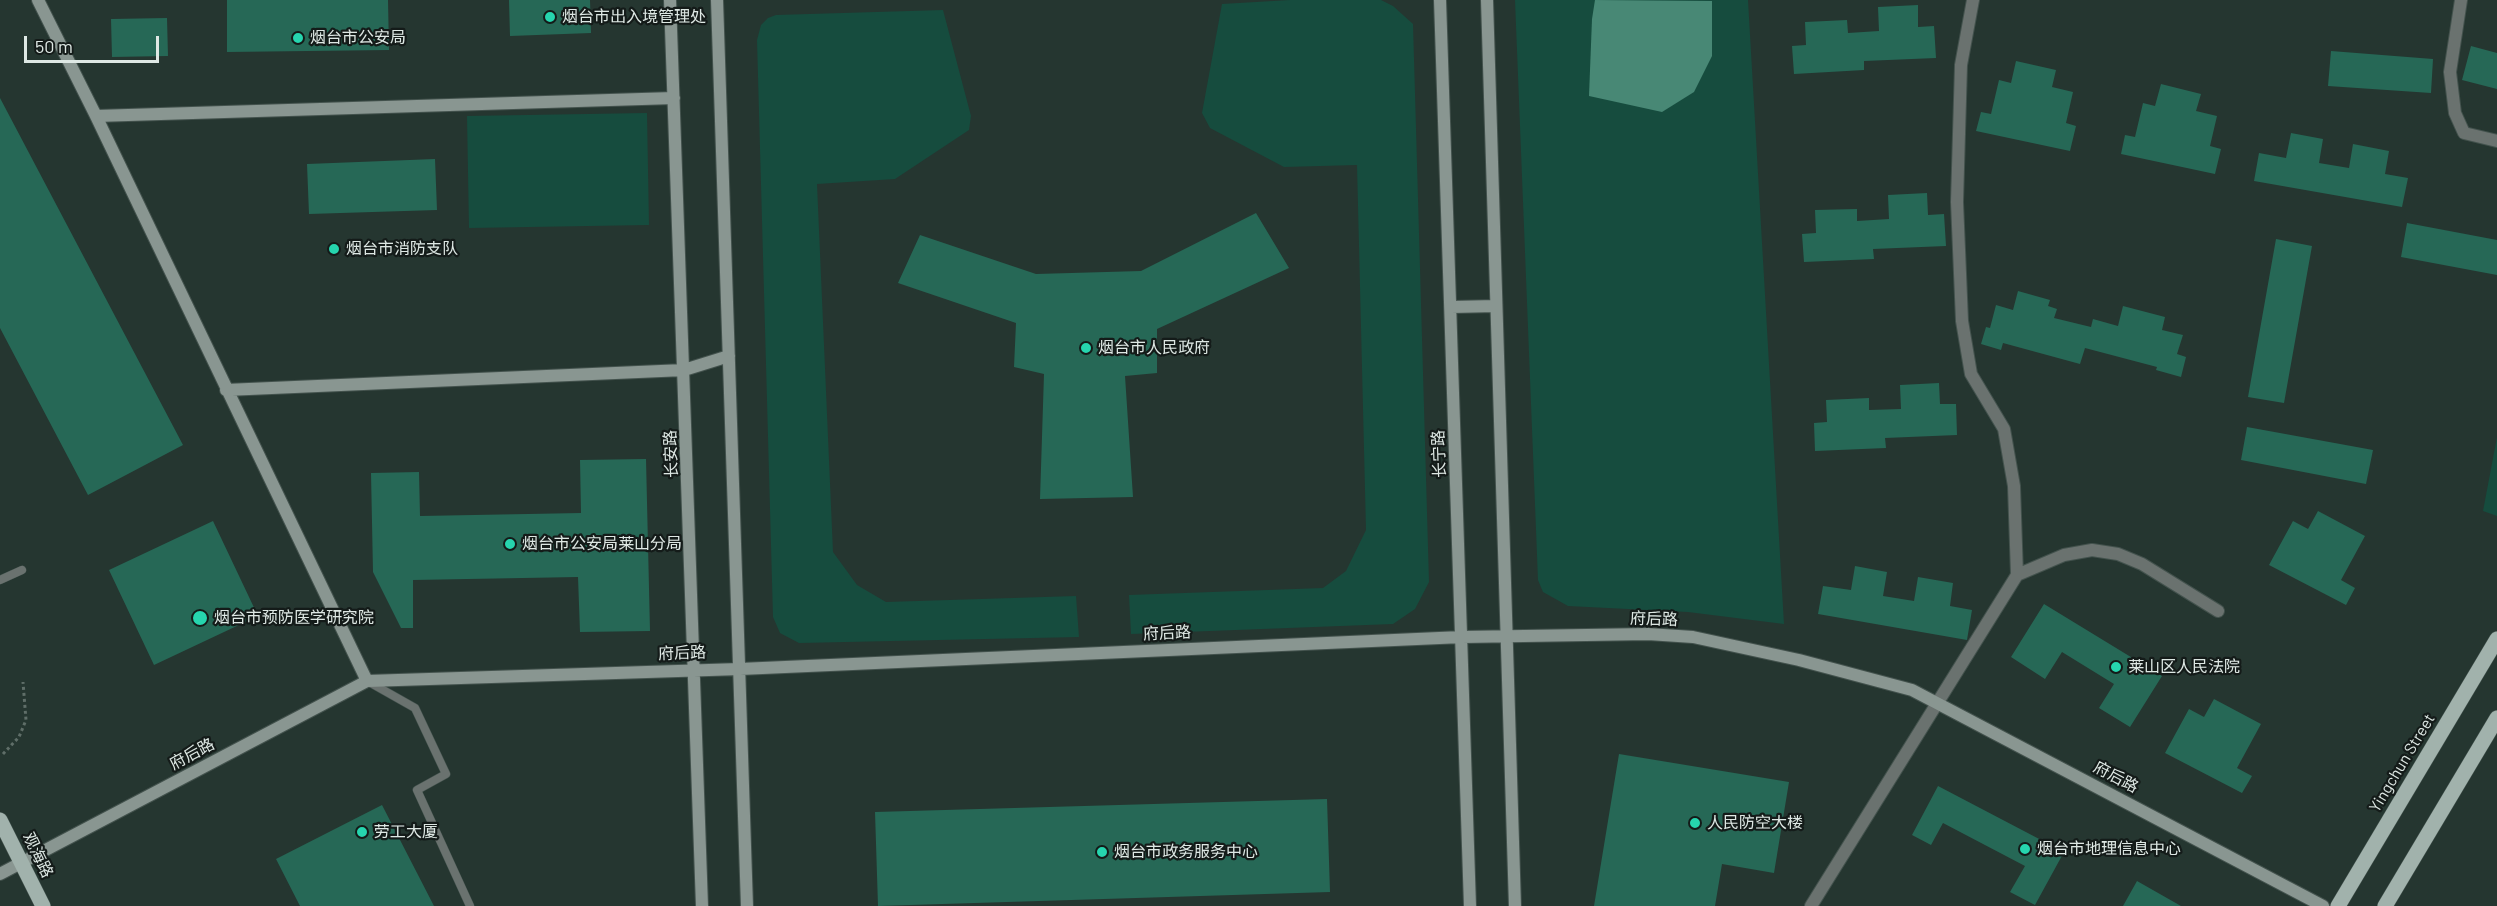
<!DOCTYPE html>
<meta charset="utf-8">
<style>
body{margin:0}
#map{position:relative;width:2497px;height:906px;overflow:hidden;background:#253630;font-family:Barlow,sans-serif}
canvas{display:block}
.scale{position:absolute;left:24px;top:36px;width:135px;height:27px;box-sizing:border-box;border:3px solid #dee8e4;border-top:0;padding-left:8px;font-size:18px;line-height:21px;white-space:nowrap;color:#dee8e4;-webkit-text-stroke:4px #141b19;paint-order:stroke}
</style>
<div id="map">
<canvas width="2497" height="906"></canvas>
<div class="scale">50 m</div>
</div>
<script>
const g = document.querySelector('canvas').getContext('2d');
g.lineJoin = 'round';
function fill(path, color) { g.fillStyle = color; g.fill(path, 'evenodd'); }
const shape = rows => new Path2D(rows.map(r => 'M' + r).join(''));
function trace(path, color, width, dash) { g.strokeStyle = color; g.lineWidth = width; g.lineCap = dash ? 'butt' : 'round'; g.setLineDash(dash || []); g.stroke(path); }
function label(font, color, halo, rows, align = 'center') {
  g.font = font + ' Barlow,"Noto Sans SC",sans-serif'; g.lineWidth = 4.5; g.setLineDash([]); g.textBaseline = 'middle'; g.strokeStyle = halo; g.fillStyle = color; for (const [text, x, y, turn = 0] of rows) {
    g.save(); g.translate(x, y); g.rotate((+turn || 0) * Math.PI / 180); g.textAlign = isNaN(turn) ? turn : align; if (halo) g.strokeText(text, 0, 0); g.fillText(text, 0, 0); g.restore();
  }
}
fill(shape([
 [1290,0,1381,0,1393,6,1413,24,1429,582,1415,609,1393,624,1131,634,1129,595,1323,588,1346,571,1366,530,1357,165,1284,167,1210,128,1202,113,1222,4],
 [1515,0,1748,0,1784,624,1688,612,1568,606,1543,592,1538,580],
 [943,10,971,116,969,130,895,179,817,184,833,552,857,585,886,602,1076,596,1079,637,799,643,780,633,773,617,757,40,761,25,768,18,776,15],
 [647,113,649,225,469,228,467,116],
 [2497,437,2497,516,2483,511]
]), '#164c3e');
fill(shape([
 [1595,0,1712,1,1712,56,1694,92,1662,112,1589,96,1592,19]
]), '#488875');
fill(shape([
 [227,0,388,0,389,50,227,52],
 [509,0,590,0,591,33,510,36],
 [1918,5,1918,27,1934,26,1936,58,1864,61,1864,70,1794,74,1792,46,1806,45,1805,22,1847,20,1848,33,1879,31,1878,7],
 [167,18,168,56,112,57,111,19],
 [2471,46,2497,53,2497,89,2462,80],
 [2331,51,2433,59,2431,93,2328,86],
 [2016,61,2056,70,2052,87,2073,92,2066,123,2076,126,2070,151,1976,131,1981,112,1991,114,1999,80,2011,83],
 [2161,84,2201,94,2196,111,2217,116,2210,146,2221,149,2215,174,2121,154,2125,135,2135,137,2143,103,2155,106],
 [0,98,183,445,88,495,0,328],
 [2291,133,2323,139,2319,163,2349,168,2353,144,2389,151,2385,174,2408,178,2402,207,2254,181,2259,153,2286,158],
 [435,159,437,210,309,214,307,164],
 [1927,193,1928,215,1944,214,1946,246,1873,249,1874,259,1804,262,1802,234,1816,233,1815,210,1857,209,1857,221,1889,219,1888,195],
 [1256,213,1289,268,1157,329,1157,373,1125,376,1133,497,1040,499,1044,374,1014,367,1016,323,898,283,920,235,1036,274,1141,271],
 [2407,223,2497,240,2497,275,2401,257],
 [2276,239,2312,246,2284,403,2248,397],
 [2018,291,2050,300,2048,306,2057,309,2054,318,2091,327,2093,319,2118,326,2123,306,2165,317,2162,330,2183,335,2177,354,2186,357,2181,377,2156,370,2157,367,2085,348,2080,364,2003,343,2001,350,1981,344,1986,327,1990,328,1996,305,2013,310],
 [1939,383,1940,404,1956,404,1957,435,1885,438,1886,448,1815,451,1814,423,1827,422,1826,400,1869,398,1869,410,1901,409,1900,385],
 [2247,427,2373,450,2366,484,2241,460],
 [646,459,650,631,580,632,578,577,413,580,413,628,401,628,373,572,371,473,419,472,420,516,581,513,580,460],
 [2318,511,2365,536,2341,580,2355,588,2346,605,2269,565,2293,521,2308,529],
 [213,521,258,616,154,665,109,570],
 [1855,566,1887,572,1883,596,1914,601,1918,577,1953,583,1950,606,1972,610,1967,640,1818,614,1823,586,1851,590],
 [2044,604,2162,676,2130,727,2099,708,2114,684,2062,652,2045,679,2011,657],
 [2214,699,2261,724,2237,768,2252,776,2242,793,2165,753,2189,709,2204,717],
 [1619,754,1789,782,1774,873,1722,864,1715,906,1594,906],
 [1938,786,2064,852,2035,905,2010,892,2025,866,1943,823,1931,845,1912,835],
 [1327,799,1330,892,878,906,875,812],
 [382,805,434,906,300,906,276,859],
 [2137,881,2181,906,2123,906]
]), '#266856');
const lane = shape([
 [0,580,22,570],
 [369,682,415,708,446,774,417,790,470,906]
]);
const street = shape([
 [1973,0,1961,65,1957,202,1962,321,1971,374,2004,429,2014,486,2017,575],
 [2461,0,2450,72,2455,113,2464,133,2497,141],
 [1811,906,2017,575,2064,555,2092,550,2118,554,2142,564,2218,611]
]);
const secondary = shape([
 [38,0,96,116,367,681],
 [670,0,702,906],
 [717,0,747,906],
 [1440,0,1470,906],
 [1487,0,1515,906],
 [96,116,674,98],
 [1451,307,1496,306],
 [226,390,684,370,729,356],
 [0,874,367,681,740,669,1462,637,1648,634,1693,637,1799,660,1912,690,2323,906]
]);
const primary = shape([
 [0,820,43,906],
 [2338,906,2497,639],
 [2385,906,2497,718]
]);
trace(lane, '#43524d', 9);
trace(street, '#43524d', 14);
trace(secondary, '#43524d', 14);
trace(primary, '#43524d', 16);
trace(shape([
 [3,754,19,737,26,720,23,682]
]), '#5f6e68', 3, [3, 3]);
trace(lane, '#6a726f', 8);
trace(street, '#6a726f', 12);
trace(secondary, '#899691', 12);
trace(primary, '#a1b2ac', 15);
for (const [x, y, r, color] of [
 [550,17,6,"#26d5ae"],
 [298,38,6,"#26d5ae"],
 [334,249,6,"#26d5ae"],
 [1086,348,6,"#26d5ae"],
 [510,544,6,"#26d5ae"],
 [200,618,8,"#26d5ae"],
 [2116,667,6,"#26d5ae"],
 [1695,823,6,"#26d5ae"],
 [362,832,6,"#26d5ae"],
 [2025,849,6,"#26d5ae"],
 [1102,852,6,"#26d5ae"]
]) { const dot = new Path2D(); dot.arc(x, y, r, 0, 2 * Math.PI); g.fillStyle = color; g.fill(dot); trace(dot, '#141b19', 2); }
label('16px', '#dee8e4', '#141b19', [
 ["烟台市出入境管理处",562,17],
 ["烟台市公安局",310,38],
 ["烟台市消防支队",346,249],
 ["烟台市人民政府",1098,348],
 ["烟台市公安局莱山分局",522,544],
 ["烟台市预防医学研究院",214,618],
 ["莱山区人民法院",2128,667],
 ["人民防空大楼",1707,823],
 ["劳工大厦",374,832],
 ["烟台市地理信息中心",2037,849],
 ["烟台市政务服务中心",1114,852]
], 'left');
label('16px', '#dee8e4', '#141b19', [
 ["长安路",671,454,-92],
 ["长宁路",1439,454,-92],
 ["府后路",1654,619,2],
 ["府后路",1167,633,-3],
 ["府后路",682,653,-2],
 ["府后路",192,754,-28],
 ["Yingchun Street",2402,763,-59],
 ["府后路",2116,777,28],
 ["观海路",38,855,64]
]);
</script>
